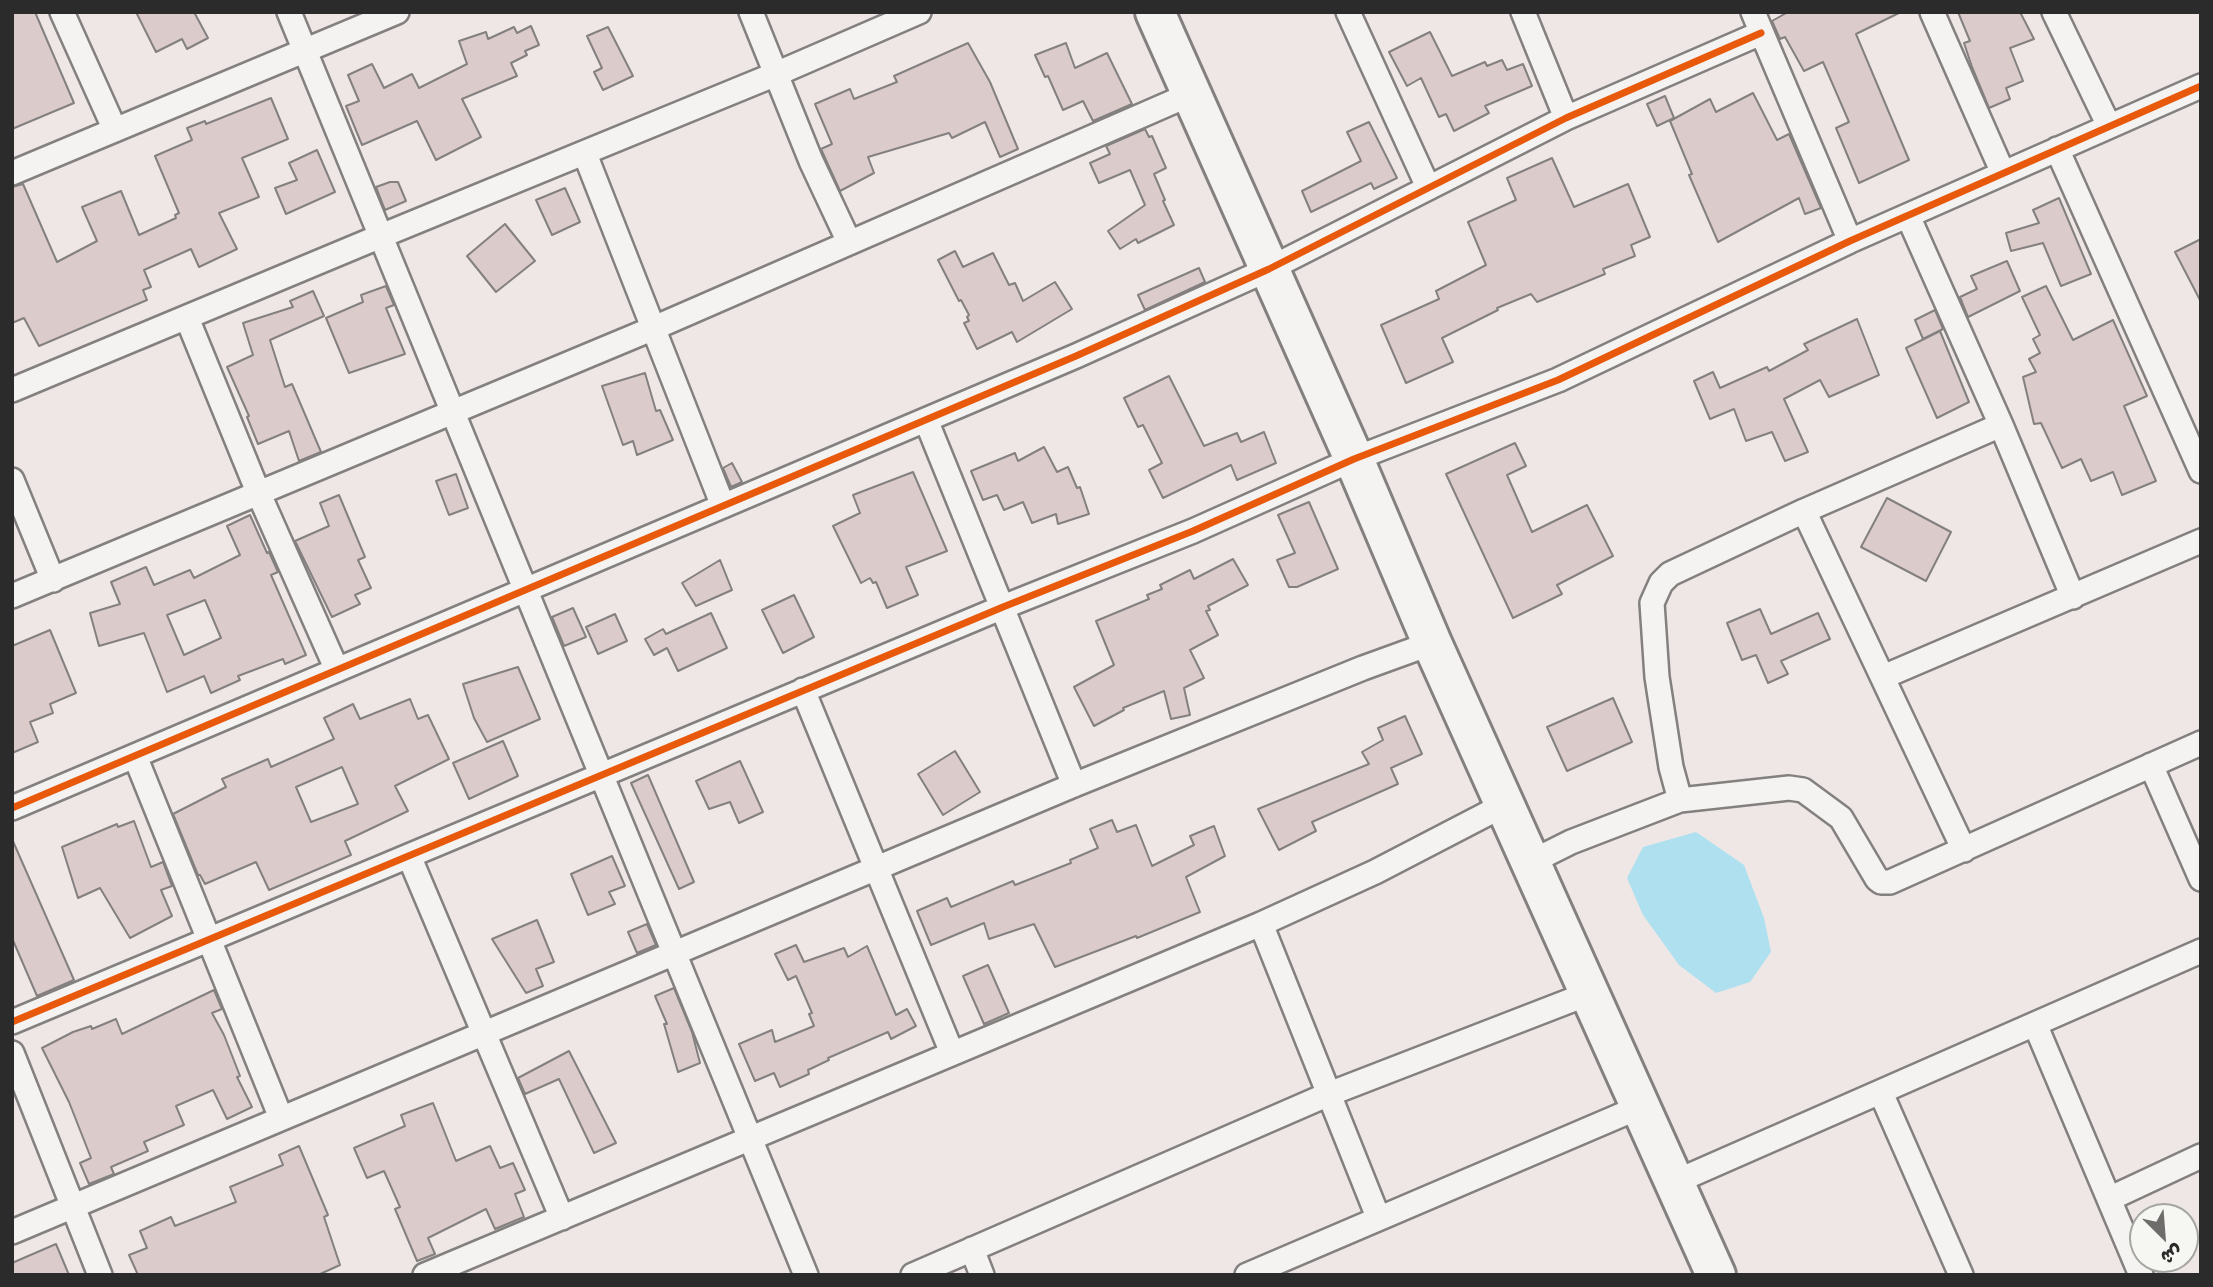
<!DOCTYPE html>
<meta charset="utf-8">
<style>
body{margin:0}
#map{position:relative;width:2213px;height:1287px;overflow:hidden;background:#eee7e6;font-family:Mali,"Playpen Sans Arabic",sans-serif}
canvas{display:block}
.frame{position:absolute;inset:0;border:14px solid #2b2b2b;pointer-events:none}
.north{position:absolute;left:2129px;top:1203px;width:70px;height:70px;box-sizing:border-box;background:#f6f6f2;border:2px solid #a5a5a2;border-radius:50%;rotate:155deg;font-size:19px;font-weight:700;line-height:28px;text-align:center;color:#2b2b2b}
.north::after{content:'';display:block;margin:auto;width:24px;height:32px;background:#6f6d6c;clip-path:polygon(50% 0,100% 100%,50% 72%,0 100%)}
</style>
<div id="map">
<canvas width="2213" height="1287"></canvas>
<div class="frame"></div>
<div class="north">ش</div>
</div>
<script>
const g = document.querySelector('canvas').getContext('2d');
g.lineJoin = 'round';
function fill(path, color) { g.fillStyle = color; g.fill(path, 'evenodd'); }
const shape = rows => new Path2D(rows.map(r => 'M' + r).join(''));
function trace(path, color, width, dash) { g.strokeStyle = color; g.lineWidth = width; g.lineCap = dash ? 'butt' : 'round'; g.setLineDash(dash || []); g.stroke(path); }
fill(shape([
 [1696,832,1744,865,1764,918,1771,952,1750,982,1716,993,1679,965,1643,915,1627,878,1643,847]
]), '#aee0ef');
const building = shape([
 [12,12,35,12,74,103,12,129,12,12],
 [136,12,194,12,208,38,187,49,182,39,156,52,136,12],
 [1788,12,1901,12,1856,34,1909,160,1859,183,1836,128,1849,122,1823,62,1804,71,1785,37,1780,39,1772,21,1788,12],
 [1958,12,2020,12,2034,39,2010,48,2023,81,2006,88,2010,99,1989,108,1972,67,1964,43,1970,41,1958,12],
 [531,26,539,45,525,51,527,55,511,63,517,76,462,99,481,137,436,160,417,121,362,145,346,106,359,101,348,75,372,64,384,88,412,74,419,88,467,64,459,41,486,32,488,39,514,27,517,33,531,26],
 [608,27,633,76,603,90,594,72,602,68,587,36,608,27],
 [1430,32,1452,76,1485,62,1487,66,1502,60,1507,70,1523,64,1532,86,1485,106,1489,113,1454,131,1446,114,1439,117,1421,78,1407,86,1389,52,1430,32],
 [968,43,990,82,1018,149,1000,157,985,122,952,138,949,133,868,157,874,173,840,191,821,149,832,144,815,104,850,89,854,99,897,82,894,76,968,43],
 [1066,43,1075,68,1107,53,1132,104,1093,121,1083,101,1063,110,1048,76,1045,77,1035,55,1066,43],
 [1753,93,1777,140,1789,134,1821,208,1805,214,1799,198,1718,242,1689,175,1692,174,1670,121,1710,99,1716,112,1753,93],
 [1665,96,1674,118,1657,126,1647,104,1665,96],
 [271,98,288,139,242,158,259,197,219,213,237,249,199,267,191,249,144,270,151,287,143,290,147,300,39,346,24,318,12,323,12,187,23,184,57,262,97,241,82,207,121,191,139,235,176,218,175,215,179,213,155,156,192,140,187,128,205,121,206,124,271,98],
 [1369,122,1397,178,1374,189,1371,183,1311,212,1302,191,1361,161,1347,132,1369,122],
 [1145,129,1149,137,1152,136,1166,168,1154,174,1165,200,1163,201,1174,225,1138,243,1136,239,1120,249,1108,231,1145,205,1130,170,1099,183,1090,163,1110,154,1106,146,1145,129],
 [317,150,335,192,286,214,275,188,297,180,289,163,317,150],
 [1552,158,1574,207,1628,184,1650,237,1631,245,1635,256,1603,269,1605,274,1537,302,1531,294,1497,308,1498,310,1442,338,1453,362,1406,383,1381,325,1439,299,1436,291,1486,265,1468,222,1516,200,1507,178,1552,158],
 [390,182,398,182,406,201,385,210,376,187,390,182],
 [565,188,580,222,552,235,536,200,565,188],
 [2059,198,2091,274,2061,286,2043,243,2011,251,2006,233,2039,223,2033,210,2059,198],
 [505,224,535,261,496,292,467,256,505,224],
 [2201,239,2201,302,2175,252,2201,239],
 [955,251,963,267,993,253,1009,285,1015,283,1023,301,1055,282,1072,309,1017,342,1012,332,977,349,964,323,969,321,967,317,969,315,961,300,959,301,938,260,955,251],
 [2007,261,2020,291,1968,317,1960,297,1977,289,1971,276,2007,261],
 [1199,268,1205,282,1145,310,1138,295,1199,268],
 [386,286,394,305,386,308,405,354,349,373,326,318,363,302,361,295,386,286],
 [2046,286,2073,340,2113,320,2147,396,2124,406,2156,481,2122,495,2113,472,2091,481,2081,459,2062,468,2041,423,2034,424,2023,377,2036,372,2029,359,2040,353,2033,339,2040,335,2022,297,2046,286],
 [313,291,324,316,270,340,285,387,292,384,321,452,299,461,289,431,258,444,247,417,249,416,227,367,253,355,243,323,293,307,290,301,313,291],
 [1935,310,1943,329,1923,339,1915,320,1935,310],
 [1857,319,1879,375,1829,397,1820,380,1784,399,1808,452,1785,461,1772,432,1746,441,1734,409,1710,419,1694,381,1713,372,1720,388,1767,367,1769,371,1808,350,1804,344,1857,319],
 [1940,331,1969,402,1937,418,1906,348,1940,331],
 [645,373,656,411,660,410,673,440,637,455,633,441,623,445,602,386,645,373],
 [1169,376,1204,446,1237,433,1241,442,1264,432,1276,463,1237,480,1231,465,1163,498,1149,470,1162,463,1143,425,1138,427,1124,398,1169,376],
 [1515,443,1526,466,1507,475,1532,532,1587,505,1613,556,1557,585,1562,594,1513,618,1446,474,1515,443],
 [1044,447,1057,472,1068,467,1077,488,1080,487,1089,514,1058,524,1056,514,1032,523,1023,502,1004,510,997,495,983,500,971,471,1015,453,1018,461,1044,447],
 [732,463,742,482,731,487,723,468,732,463],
 [913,472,947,551,906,567,918,595,887,608,876,582,873,583,870,578,861,583,833,526,860,513,853,495,913,472],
 [456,474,468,508,449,515,436,481,456,474],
 [339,495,365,557,358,560,371,588,355,595,360,604,332,617,295,541,329,526,320,503,339,495],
 [1887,498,1951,532,1926,581,1861,547,1887,498],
 [1309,502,1338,569,1297,587,1289,587,1277,560,1295,553,1278,515,1309,502],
 [250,515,267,553,269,552,278,572,271,575,306,655,285,664,283,659,238,676,240,680,211,693,204,676,167,692,144,633,99,646,90,613,120,604,111,582,146,567,154,585,190,570,194,578,240,555,227,526,250,515],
 [205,600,221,638,184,655,167,615,205,600],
 [1233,559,1248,585,1208,606,1210,610,1206,611,1218,635,1190,650,1204,678,1184,688,1190,715,1171,719,1164,691,1123,708,1124,710,1094,726,1074,687,1114,665,1096,621,1149,599,1147,595,1162,589,1160,585,1190,570,1194,579,1233,559],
 [720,560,732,590,696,606,682,583,720,560],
 [794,595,814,637,783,653,762,610,794,595],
 [573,608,586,637,564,646,552,617,573,608],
 [1760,609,1771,634,1818,613,1830,639,1781,661,1788,674,1768,683,1756,655,1742,660,1727,623,1760,609],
 [711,613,727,648,678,671,667,648,654,655,645,639,663,629,666,634,711,613],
 [615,614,627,641,598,654,586,627,615,614],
 [50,630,76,693,50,704,53,713,30,722,38,742,12,753,12,646,50,630],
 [518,667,540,719,487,742,474,718,463,684,518,667],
 [1613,698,1632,742,1567,771,1547,727,1613,698],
 [410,699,418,719,428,715,449,759,395,786,408,811,345,841,351,855,269,890,256,862,205,884,200,875,198,875,173,814,226,787,222,779,268,759,271,767,334,739,324,718,353,704,360,719,410,699],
 [342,767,358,804,311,822,296,787,342,767],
 [1405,716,1422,754,1391,768,1398,784,1312,822,1316,831,1279,850,1258,809,1369,764,1362,752,1383,740,1378,728,1405,716],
 [503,741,518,776,469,799,453,763,503,741],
 [955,751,980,792,943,815,918,774,955,751],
 [740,761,763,812,739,823,730,802,709,809,696,781,740,761],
 [648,775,694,882,679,889,631,783,648,775],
 [1112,820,1117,832,1136,825,1152,866,1194,845,1190,836,1214,826,1225,856,1186,877,1200,912,1137,938,1136,936,1055,967,1034,924,989,939,984,923,931,945,917,911,947,898,951,907,1013,881,1015,885,1071,863,1070,860,1098,848,1090,829,1112,820],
 [134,821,151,867,163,862,172,886,161,890,172,916,130,938,100,888,78,898,62,847,117,824,118,827,134,821],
 [12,839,74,980,37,996,12,938,12,839],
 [612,856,625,886,609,892,615,904,588,915,571,874,612,856],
 [537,920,554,962,536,969,543,986,526,993,492,939,537,920],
 [647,924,656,945,637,953,628,932,647,924],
 [796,945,804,962,844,948,848,957,867,946,896,1015,907,1009,916,1026,891,1039,888,1032,828,1058,829,1060,808,1070,809,1074,780,1087,774,1073,755,1081,739,1044,772,1030,775,1042,814,1026,809,1014,812,1013,796,976,788,980,775,954,796,945],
 [988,965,1009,1013,984,1024,963,976,988,965],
 [674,988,692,1032,700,1063,678,1072,664,1024,667,1024,655,996,674,988],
 [214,990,222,1009,212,1013,224,1035,240,1076,237,1077,252,1107,227,1119,213,1090,176,1106,184,1125,144,1142,148,1151,111,1167,114,1174,89,1184,80,1163,91,1158,69,1102,42,1048,73,1032,91,1026,92,1029,116,1019,122,1034,214,990],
 [569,1051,616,1143,594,1153,559,1079,525,1094,518,1078,569,1051],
 [433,1103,456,1161,490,1146,500,1168,513,1163,525,1190,515,1194,524,1217,495,1229,486,1209,428,1238,435,1254,417,1261,395,1209,400,1207,384,1171,367,1178,354,1148,405,1126,401,1115,433,1103],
 [299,1146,328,1215,324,1217,340,1265,318,1275,138,1275,129,1255,147,1248,140,1231,171,1217,175,1226,236,1202,230,1187,283,1165,279,1155,299,1146],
 [56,1244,69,1275,12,1275,12,1263,56,1244]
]);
fill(building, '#dbcccb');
trace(building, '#83807f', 2);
const minor = shape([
 [62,12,115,130],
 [289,12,806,1275],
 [751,12,811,161,849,242],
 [1348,12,1428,187],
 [1523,12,1566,118],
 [1753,12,1850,241],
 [1932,12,2003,173],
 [2054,12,2109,126],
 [2057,149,2201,471],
 [585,154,723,506],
 [12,173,397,12],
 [1908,216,2001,425,2073,597],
 [187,318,258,492,337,670],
 [12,390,381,236,776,74,919,12],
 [926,420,1074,785],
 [2001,425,1804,511,1670,574,1661,583,1652,603,1657,677,1671,767,1680,800,1789,788,1803,790,1841,818,1877,879,1881,882,1890,882,2201,743],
 [12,480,53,580],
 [1804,511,1964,850],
 [12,596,654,328,1191,94],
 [1883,677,2201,541],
 [803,690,952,1053],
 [135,756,281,1118],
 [2151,765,2201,879],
 [12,808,1076,356,1269,269,1566,118,1761,33],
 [409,856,562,1218],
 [1531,862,1571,842,1680,800],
 [1261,924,1378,1217],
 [12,1022,1003,607,1193,531,1354,459,1558,380,1850,241,2201,86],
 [2035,1024,2141,1275],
 [12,1053,100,1275],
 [1881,1093,1961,1275],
 [1675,1182,2201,951],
 [2109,1199,2201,1156],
 [12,1232,1074,785,1363,668,1432,643],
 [972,1249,982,1275],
 [425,1275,1261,924,1375,872,1506,804],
 [913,1275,1329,1094,1590,993],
 [1247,1275,1640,1107]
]);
const trunk = shape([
 [1155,12,1354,459,1432,643,1716,1275]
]);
trace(minor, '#83807f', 28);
trace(trunk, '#83807f', 44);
trace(minor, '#f4f3f1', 23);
trace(trunk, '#f4f3f1', 38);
trace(shape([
 [12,808,1076,356,1269,269,1566,118,1761,33],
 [12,1022,1003,607,1193,531,1354,459,1558,380,1850,241,2201,86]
]), '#e8590c', 7);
</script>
